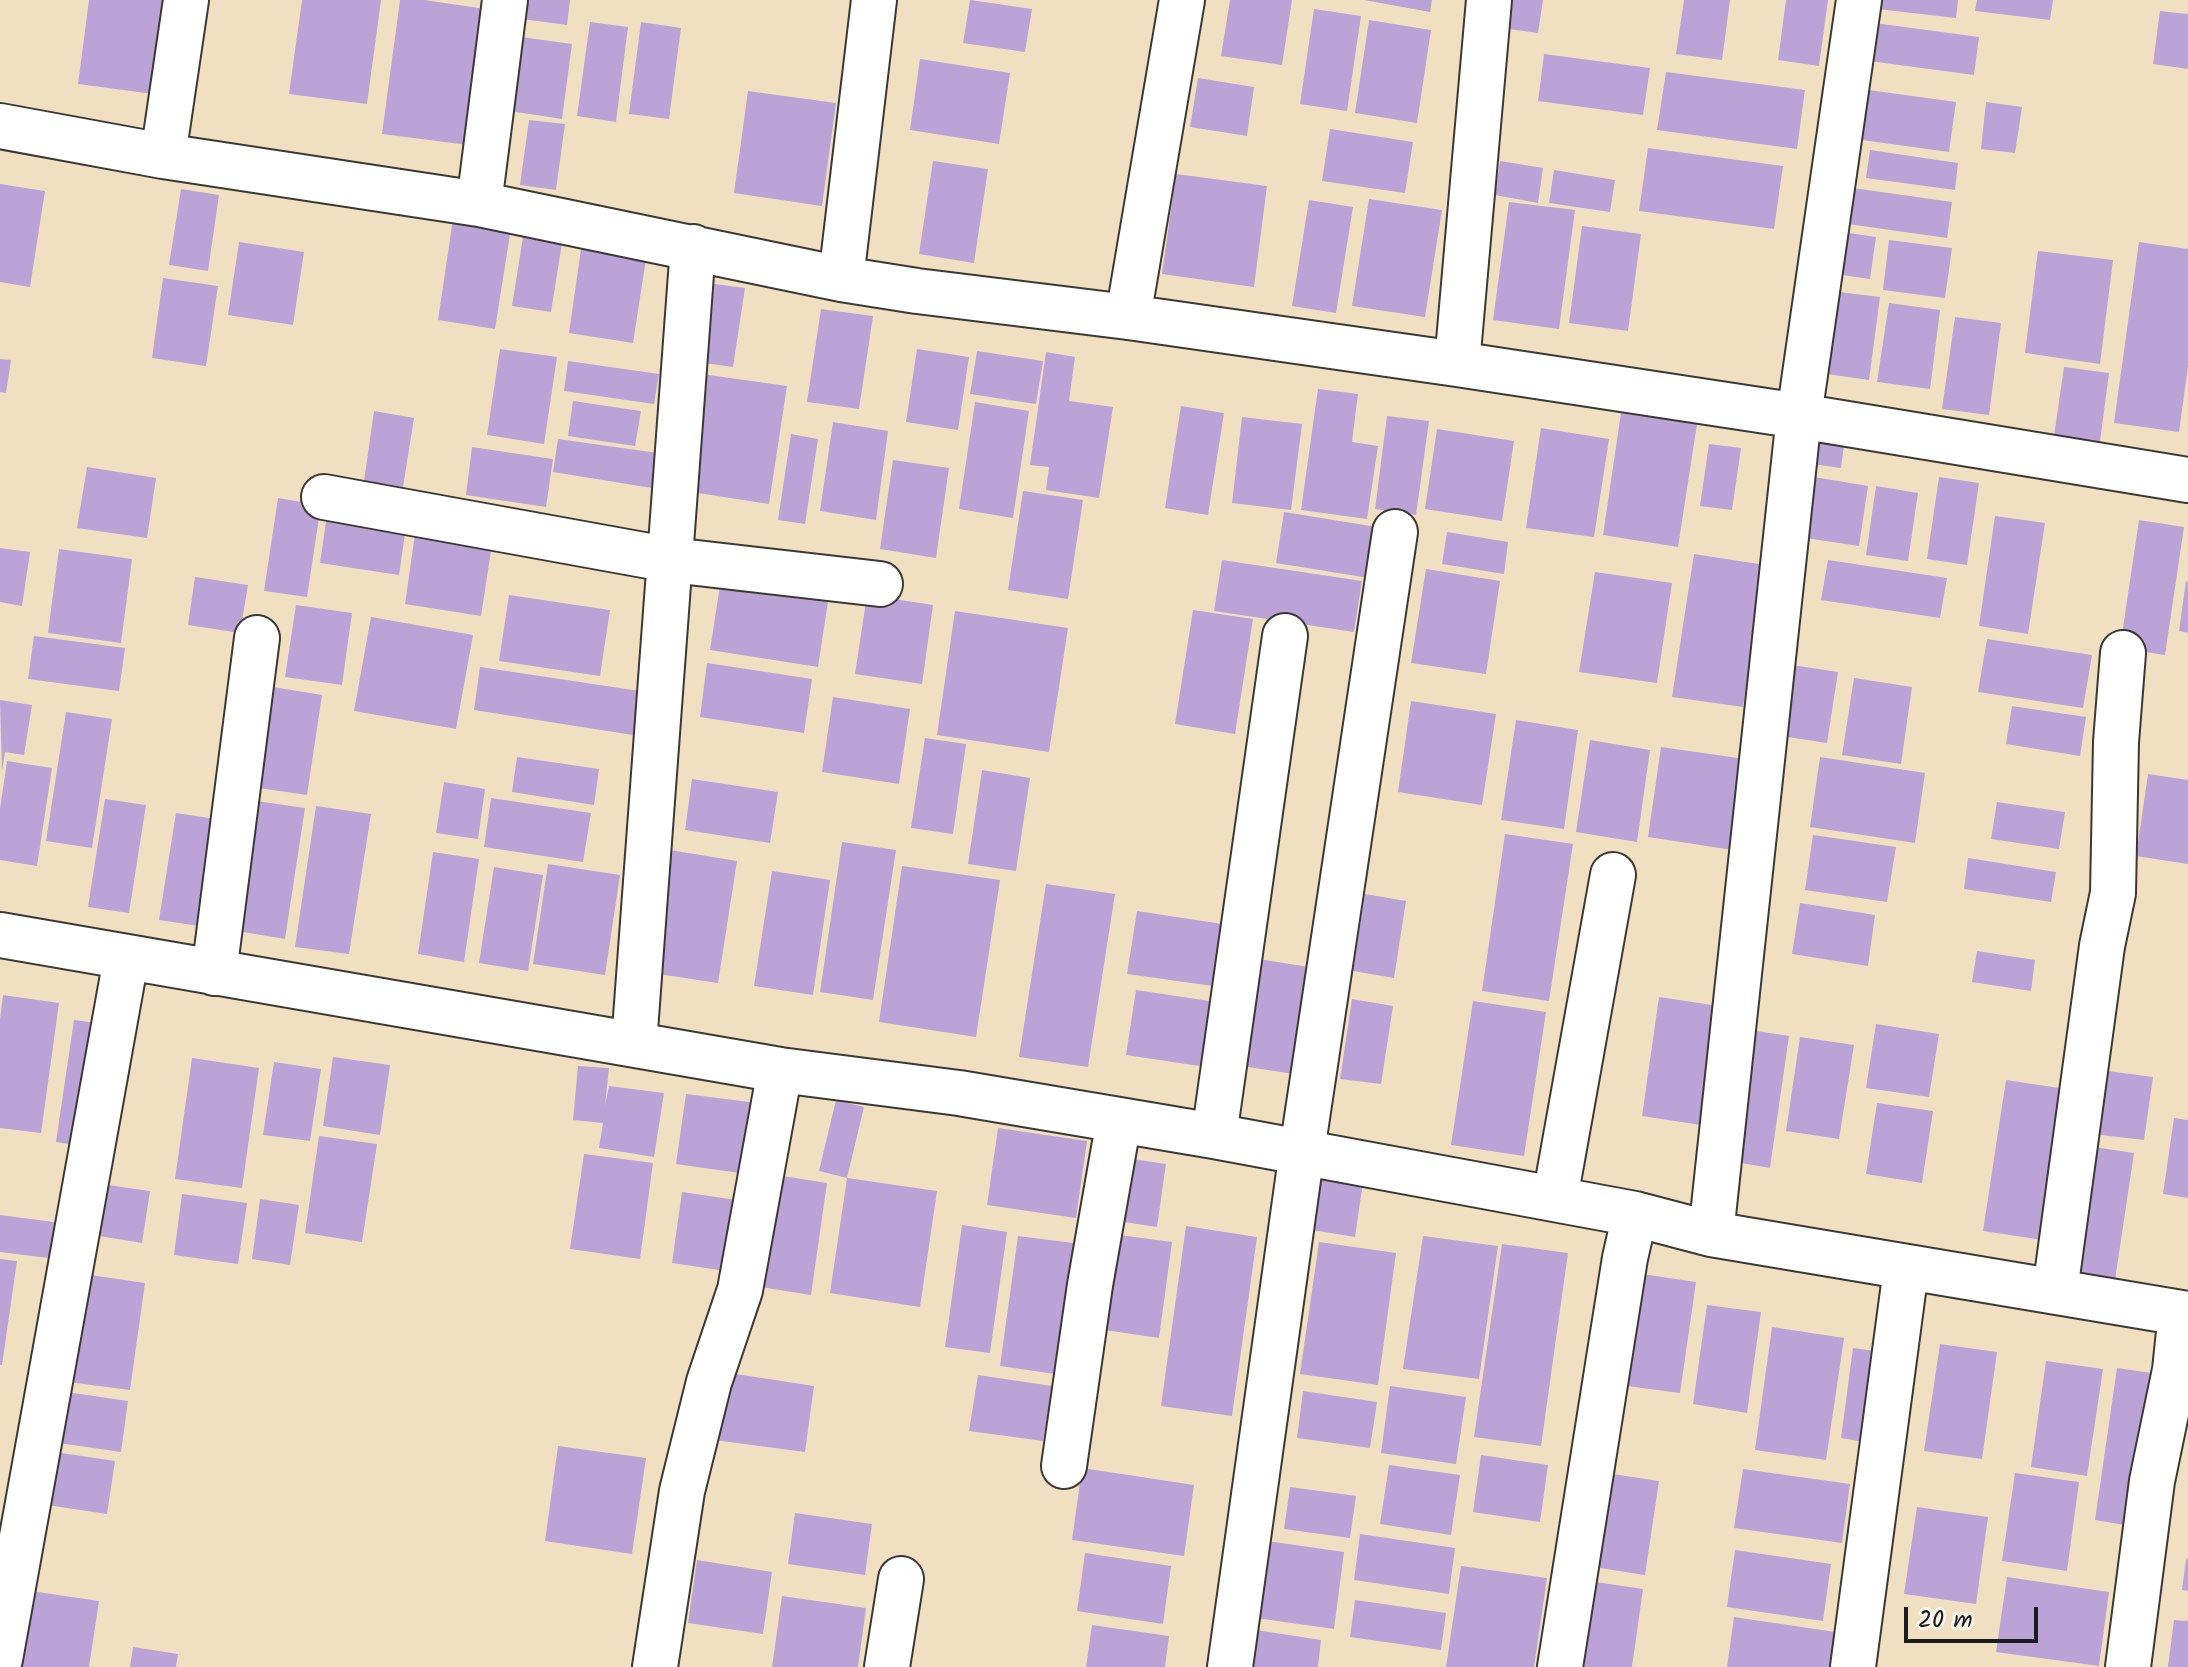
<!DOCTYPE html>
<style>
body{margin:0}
#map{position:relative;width:2188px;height:1667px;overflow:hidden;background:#f0e0c1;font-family:Kalam,sans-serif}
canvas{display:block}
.scale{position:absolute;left:1904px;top:1607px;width:134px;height:36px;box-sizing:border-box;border:4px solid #1c1c1c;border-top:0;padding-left:10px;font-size:24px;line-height:28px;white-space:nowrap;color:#1c1c1c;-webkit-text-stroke:6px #f7f3e8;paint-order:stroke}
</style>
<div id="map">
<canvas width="2188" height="1667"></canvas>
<div class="scale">20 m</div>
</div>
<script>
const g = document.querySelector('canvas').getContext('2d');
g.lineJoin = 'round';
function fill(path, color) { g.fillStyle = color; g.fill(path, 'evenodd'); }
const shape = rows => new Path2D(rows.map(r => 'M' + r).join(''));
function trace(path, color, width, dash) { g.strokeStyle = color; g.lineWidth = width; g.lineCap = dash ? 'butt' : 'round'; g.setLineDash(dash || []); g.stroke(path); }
fill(shape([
 [89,0,173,0,161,95,78,84],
 [302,0,381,0,367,104,289,94],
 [400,0,424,0,486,9,468,145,382,134],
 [518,0,570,0,567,25,515,18],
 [970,0,1032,9,1025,52,963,43],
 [1230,0,1292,0,1282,65,1221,56],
 [1364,0,1432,0,1430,12],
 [1506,0,1543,0,1538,33,1502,28],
 [1684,0,1730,0,1722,60,1676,54],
 [1786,0,1828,0,1819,66,1778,60],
 [1870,0,1958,0,1956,18,1869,8],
 [1977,0,2053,0,2050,20,1975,11],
 [1314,9,1361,16,1347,111,1300,104],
 [2160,11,2188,14,2188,69,2153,64],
 [1369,20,1431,30,1417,123,1355,113],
 [590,22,628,27,616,122,577,116],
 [641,22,681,28,669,119,629,114],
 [1867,22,1979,37,1974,75,1862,60],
 [514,36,572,44,562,119,503,110],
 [1544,54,1650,68,1643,115,1538,101],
 [920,59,1010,73,999,144,910,130],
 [1666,72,1805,90,1797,149,1657,130],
 [1198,78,1254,87,1247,136,1190,127],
 [1869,90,1956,102,1949,152,1862,140],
 [748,91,836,103,822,206,734,193],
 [1986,102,2022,107,2015,153,1981,149],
 [529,120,565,124,556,190,520,185],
 [1330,129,1413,142,1405,193,1322,181],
 [1648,148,1783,166,1774,229,1639,211],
 [1870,150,1958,163,1955,190,1866,178],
 [933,161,988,169,974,263,919,254],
 [1500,161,1543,168,1538,203,1495,195],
 [1554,170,1615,180,1610,212,1549,203],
 [1176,174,1267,186,1254,287,1162,274],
 [0,184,45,191,30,287,0,282],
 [1846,187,1952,202,1947,238,1841,223],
 [181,189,219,195,208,271,169,265],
 [1369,199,1442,210,1425,317,1352,306],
 [1309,200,1353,207,1336,313,1292,306],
 [1509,202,1575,210,1559,329,1493,320],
 [453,219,511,228,495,329,438,320],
 [1582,226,1641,234,1628,331,1569,323],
 [1835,231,1876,237,1870,279,1829,273],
 [523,237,562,243,551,312,512,306],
 [1889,240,1952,248,1945,298,1883,290],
 [239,242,304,252,293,325,228,315],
 [2139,242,2188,249,2188,367,2179,432,2114,423],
 [581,249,646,259,633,343,569,333],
 [2038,251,2113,260,2100,364,2025,353],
 [163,278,218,286,206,366,152,358],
 [700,282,745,288,733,367,689,361],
 [1831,291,1880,297,1869,380,1820,373],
 [1889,303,1940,310,1930,389,1877,382],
 [821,309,873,316,859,409,807,402],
 [1955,317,2001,323,1989,415,1942,409],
 [500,349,557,357,544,444,487,435],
 [917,349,969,357,958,430,906,422],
 [977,351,1043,361,1036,404,970,394],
 [1046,352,1075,357,1069,401,1113,407,1099,498,1046,490,1049,467,1030,465],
 [0,359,11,360,6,393,0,392],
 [568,361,659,374,654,404,564,391],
 [2064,367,2109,373,2100,442,2054,436],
 [702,374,787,386,769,504,685,491],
 [1318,389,1358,394,1352,442,1378,446,1367,519,1301,510],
 [573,401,641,411,635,446,568,436],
 [975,402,1029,411,1013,518,959,509],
 [1181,406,1224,413,1208,515,1165,508],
 [374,411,414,418,403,487,364,481],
 [1621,413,1697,424,1678,547,1603,535],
 [1387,416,1429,421,1416,515,1375,509],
 [1242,417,1302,424,1291,510,1232,503],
 [833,422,888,431,876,520,820,511],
 [1803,424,1846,430,1841,468,1797,462],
 [1541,428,1609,439,1594,537,1526,528],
 [1437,429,1514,441,1502,521,1425,509],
 [791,434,818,439,805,524,778,520],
 [558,439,658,453,652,488,553,472],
 [1709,444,1741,448,1732,510,1700,506],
 [472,447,553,459,546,507,466,495],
 [893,460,949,468,936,558,880,549],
 [87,467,156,478,147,538,77,528],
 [1808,476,1868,486,1859,546,1799,537],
 [1939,477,1979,483,1967,565,1927,559],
 [1876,486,1918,493,1908,561,1866,555],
 [1023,491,1083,500,1068,599,1008,590],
 [278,498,321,505,307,597,264,591],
 [328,508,407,520,399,575,320,563],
 [1284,512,1383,528,1375,579,1276,563],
 [1995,516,2045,523,2028,634,1979,626],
 [2139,520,2184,527,2165,655,2120,648],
 [416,527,493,538,481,616,405,604],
 [1447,532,1508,542,1504,574,1442,564],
 [0,548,30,552,22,606,0,602],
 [59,549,132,559,121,643,48,633],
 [1694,554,1765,565,1743,707,1672,697],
 [1222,560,1362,581,1354,632,1214,611],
 [1828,560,1947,578,1940,618,1821,600],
 [1426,569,1500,581,1486,674,1411,663],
 [1595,572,1672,583,1657,683,1579,672],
 [195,577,248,585,240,633,188,625],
 [721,579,829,595,818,667,710,650],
 [2186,581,2188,582,2188,633,2179,631],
 [509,595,610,610,600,676,499,661],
 [867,595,933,605,922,684,855,674],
 [296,605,352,613,342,685,285,677],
 [1193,610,1253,619,1235,734,1175,724],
 [955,611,1068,628,1049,752,937,735],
 [371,617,473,635,456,729,354,711],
 [34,636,125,648,119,691,28,679],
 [1987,639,2092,655,2083,708,1978,692],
 [707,663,812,679,804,733,700,717],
 [1779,663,1838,672,1827,743,1768,734],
 [480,667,646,692,639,736,474,710],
 [1854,678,1912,687,1901,764,1842,755],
 [267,686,322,695,307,795,252,787],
 [833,697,910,709,899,784,822,772],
 [0,700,32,705,24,755,5,752,2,771],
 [1411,701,1496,714,1482,805,1398,792],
 [2012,706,2086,717,2080,756,2006,744],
 [66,712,112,719,92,848,46,841],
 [1516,720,1578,730,1564,829,1501,820],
 [925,738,966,744,953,834,911,828],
 [1590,740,1650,750,1637,842,1576,832],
 [1661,747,1752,760,1739,851,1648,837],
 [517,757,599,769,594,805,512,792],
 [1820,757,1925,773,1915,843,1810,827],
 [7,761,52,768,37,866,0,860,0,809],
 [982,770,1030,778,1016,871,968,864],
 [2148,774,2188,780,2188,864,2136,856],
 [692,779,778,792,770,843,685,830],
 [444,782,485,789,478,839,436,833],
 [491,798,591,813,583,862,484,847],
 [105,799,146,805,129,913,88,907],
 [256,801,305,808,285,939,237,931],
 [1997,802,2065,812,2059,849,1991,839],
 [316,806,371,814,349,954,295,947],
 [176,813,223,820,206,927,159,920],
 [1505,834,1573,844,1549,1001,1482,991],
 [1813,835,1896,847,1887,902,1805,890],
 [842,842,896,850,873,1000,820,992],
 [670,850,737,861,718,983,652,973],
 [433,852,479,859,464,962,418,954],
 [1968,858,2056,872,2051,902,1964,889],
 [548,864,620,875,605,975,533,964],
 [902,866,1000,880,976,1037,879,1022],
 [494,867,543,875,528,971,479,963],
 [772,871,830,880,813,995,754,986],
 [1046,884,1115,894,1088,1067,1019,1057],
 [1365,894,1406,901,1394,978,1353,971],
 [1800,903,1875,915,1868,966,1792,954],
 [1137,911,1229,925,1220,987,1127,974],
 [1977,951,2035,960,2031,991,1972,982],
 [1258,959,1316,968,1301,1075,1241,1066],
 [1136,990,1216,1002,1206,1067,1126,1055],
 [3,995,59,1003,41,1133,0,1128,0,1020],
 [1659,997,1719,1006,1701,1125,1642,1116],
 [1352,999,1393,1006,1381,1084,1340,1079],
 [1473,1001,1546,1012,1524,1156,1451,1145],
 [74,1020,105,1024,87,1147,56,1142],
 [1876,1024,1939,1034,1929,1097,1866,1088],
 [1750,1030,1789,1036,1770,1168,1730,1161],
 [1800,1037,1854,1045,1839,1139,1786,1131],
 [333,1057,390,1065,380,1135,323,1126],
 [192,1058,259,1068,242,1188,175,1179],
 [274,1062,321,1069,310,1141,263,1135],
 [578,1066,609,1068,605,1106,609,1086,664,1093,654,1157,599,1148,603,1123,573,1120],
 [2100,1070,2153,1077,2144,1140,2092,1134],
 [2006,1080,2066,1089,2043,1240,1983,1231],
 [686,1094,757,1103,747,1174,676,1164],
 [836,1100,864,1107,847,1178,819,1171],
 [1877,1103,1933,1111,1922,1183,1866,1174],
 [2174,1118,2188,1120,2188,1198,2163,1194],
 [998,1128,1087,1141,1076,1218,987,1205],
 [319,1136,377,1144,362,1242,305,1233],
 [2094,1147,2134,1153,2115,1280,2074,1274],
 [584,1154,653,1163,640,1259,570,1249],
 [1120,1157,1166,1164,1157,1227,1111,1220],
 [1309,1167,1364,1175,1355,1237,1300,1228],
 [770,1174,827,1183,811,1295,754,1286],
 [847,1178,937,1191,920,1307,830,1293],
 [94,1183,150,1191,142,1243,87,1234],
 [682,1192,743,1201,733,1272,672,1263],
 [182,1194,247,1203,238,1264,174,1255],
 [260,1199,299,1205,290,1265,252,1259],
 [0,1215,61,1223,56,1259,0,1252],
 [962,1225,1007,1232,990,1353,945,1347],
 [1186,1226,1257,1237,1232,1416,1161,1406],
 [1104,1233,1172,1242,1159,1338,1091,1328],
 [1018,1236,1081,1244,1062,1375,1000,1366],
 [1423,1236,1498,1246,1479,1379,1403,1369],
 [1319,1242,1396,1253,1378,1385,1300,1374],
 [1502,1244,1568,1253,1541,1446,1474,1437],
 [0,1259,17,1261,2,1365,0,1365],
 [1628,1272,1696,1282,1680,1393,1612,1384],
 [84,1274,145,1283,130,1390,68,1382],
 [1707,1305,1761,1312,1747,1413,1693,1404],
 [1772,1327,1844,1338,1826,1460,1755,1450],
 [1940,1344,1997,1352,1982,1459,1924,1451],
 [1853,1348,1889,1353,1876,1444,1841,1438],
 [2046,1361,2103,1369,2087,1476,2031,1467],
 [2117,1368,2152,1373,2131,1526,2095,1520],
 [723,1372,814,1386,805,1452,714,1440],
 [978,1375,1052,1386,1043,1441,969,1431],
 [1390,1386,1466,1397,1456,1464,1381,1453],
 [1303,1391,1377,1402,1370,1448,1297,1438],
 [66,1392,128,1401,121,1452,59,1443],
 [558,1446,646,1458,632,1554,545,1541],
 [55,1452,115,1461,107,1514,47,1505],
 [1481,1455,1548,1465,1540,1522,1473,1512],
 [1389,1465,1460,1475,1451,1535,1380,1524],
 [1082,1468,1194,1485,1184,1556,1072,1540],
 [1743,1469,1850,1484,1842,1543,1734,1528],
 [1600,1472,1659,1481,1645,1575,1587,1566],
 [2015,1473,2079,1482,2067,1571,2002,1561],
 [1290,1487,1356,1496,1350,1538,1284,1529],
 [1917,1507,1988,1517,1976,1604,1904,1594],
 [795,1513,872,1524,865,1575,788,1564],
 [1360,1534,1455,1548,1449,1594,1354,1580],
 [1267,1541,1344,1552,1334,1629,1256,1618],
 [1735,1550,1831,1564,1823,1621,1727,1607],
 [1085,1553,1171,1566,1163,1624,1077,1611],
 [2186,1559,2188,1559,2188,1591,2182,1590],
 [697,1560,772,1572,763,1634,688,1623],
 [1461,1566,1547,1578,1534,1667,1446,1667],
 [2007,1577,2109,1592,2099,1666,1996,1652],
 [1582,1580,1643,1589,1632,1667,1570,1667],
 [31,1591,99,1601,89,1667,20,1667],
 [782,1596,866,1608,858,1667,772,1667],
 [1355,1600,1446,1613,1441,1650,1350,1637],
 [1734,1617,1849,1634,1844,1667,1727,1667],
 [2174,1620,2188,1621,2188,1667,2168,1667],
 [1092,1625,1169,1636,1165,1667,1086,1667],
 [1256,1630,1321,1640,1318,1667,1251,1667],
 [133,1647,178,1654,176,1667,130,1667]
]), '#bca3d7');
const minor = shape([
 [0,126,163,156,479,204,841,279,917,291,1128,317,1457,364,1799,416,2188,480],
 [163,156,186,0],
 [479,204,505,0],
 [841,279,874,0],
 [1128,317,1182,0],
 [1457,364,1489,0],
 [324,497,671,560,880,584],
 [0,935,780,1070,959,1093,1214,1136,1635,1214,1711,1234,2188,1314],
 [214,973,257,638],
 [634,1044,693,247],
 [1214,1136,1285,636],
 [1555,1198,1613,875],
 [1711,1234,1799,416,1859,0],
 [2055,1291,2102,946,2113,893,2116,742,2123,653],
 [1064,1466,1090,1285,1119,1120],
 [0,1659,126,959],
 [655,1667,682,1491,709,1382,740,1290,780,1070],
 [887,1667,901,1579],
 [1230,1667,1302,1151,1395,532],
 [1560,1667,1625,1258,1635,1214],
 [1853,1667,1906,1269],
 [2128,1667,2152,1481,2175,1370,2181,1313]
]);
trace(minor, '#3c3935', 48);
trace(minor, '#fff', 44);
</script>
